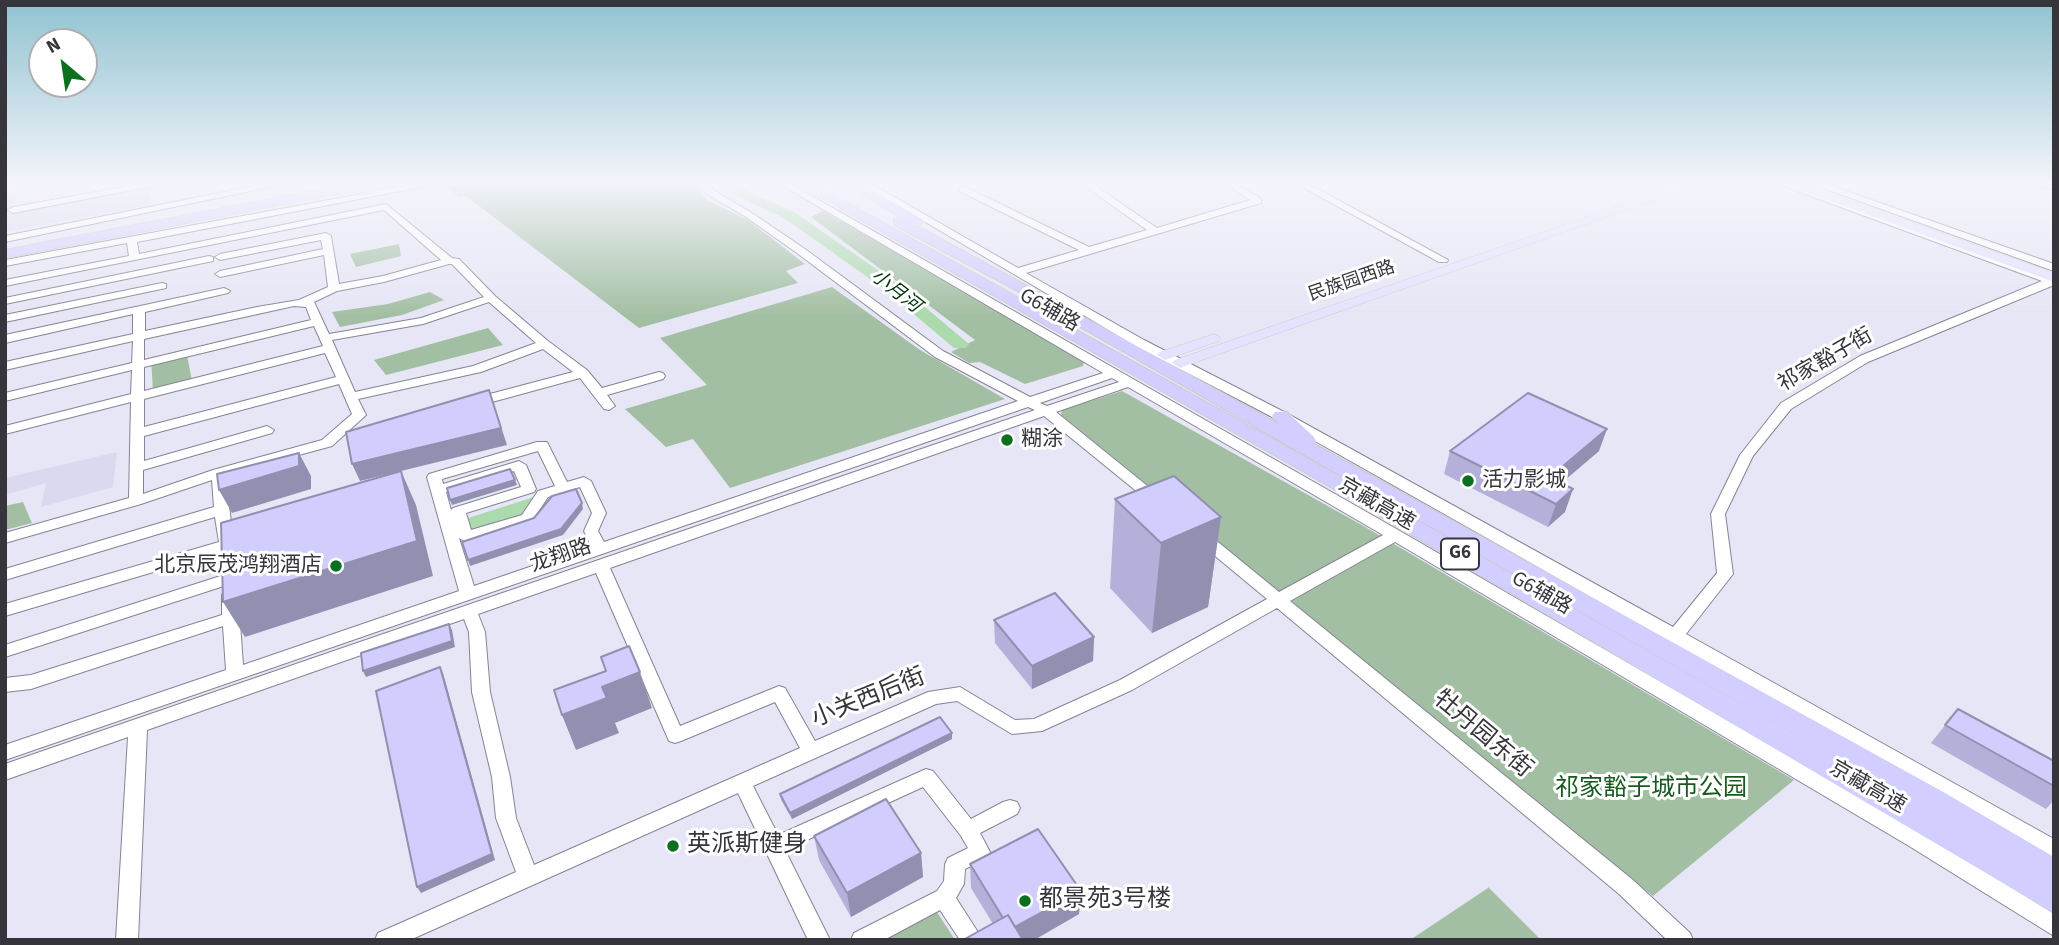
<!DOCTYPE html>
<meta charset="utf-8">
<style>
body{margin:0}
#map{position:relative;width:2059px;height:945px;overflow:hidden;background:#e7e6f6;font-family:"Source Sans 3",sans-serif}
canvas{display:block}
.frame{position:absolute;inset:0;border:7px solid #36353c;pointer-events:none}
.north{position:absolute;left:28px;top:28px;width:70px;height:70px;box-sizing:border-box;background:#fff;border:2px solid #afaeb1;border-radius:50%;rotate:331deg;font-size:19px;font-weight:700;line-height:28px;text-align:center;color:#36353c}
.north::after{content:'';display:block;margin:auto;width:24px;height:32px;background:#0a6f1e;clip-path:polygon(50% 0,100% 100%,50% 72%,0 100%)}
</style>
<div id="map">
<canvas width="2059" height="945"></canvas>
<div class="frame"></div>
<div class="north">N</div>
</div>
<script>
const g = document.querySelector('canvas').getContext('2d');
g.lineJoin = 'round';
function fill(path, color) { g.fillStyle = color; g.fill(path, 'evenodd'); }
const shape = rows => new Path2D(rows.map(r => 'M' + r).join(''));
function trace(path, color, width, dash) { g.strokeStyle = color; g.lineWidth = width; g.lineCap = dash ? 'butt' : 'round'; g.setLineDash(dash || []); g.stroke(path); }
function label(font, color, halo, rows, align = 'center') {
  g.font = font + ' "Source Sans 3","Noto Sans SC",sans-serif'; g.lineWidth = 6; g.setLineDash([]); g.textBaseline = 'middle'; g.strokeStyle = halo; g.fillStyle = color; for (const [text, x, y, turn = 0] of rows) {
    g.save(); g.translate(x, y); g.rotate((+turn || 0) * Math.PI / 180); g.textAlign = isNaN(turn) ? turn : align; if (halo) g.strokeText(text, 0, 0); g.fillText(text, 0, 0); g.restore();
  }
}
fill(shape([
 [5,183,20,183,13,207,153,183,148,205,5,232],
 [117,452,113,487,41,507,46,483,5,495,5,478]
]), '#dad9f0');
fill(shape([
 [457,183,705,183,698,187,707,200,748,220,805,264,786,271,798,283,639,328,466,196,459,197,445,186],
 [823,211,1084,361,1083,366,1025,384,980,362,969,363,951,352,975,340,811,217],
 [399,244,401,256,356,267,350,254],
 [832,287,920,350,1005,399,730,488,693,439,666,447,625,409,707,385,660,338],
 [430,292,444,300,402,315,340,327,332,312,388,304],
 [488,328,503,345,386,375,374,360],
 [186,350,192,381,153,391,151,359],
 [1122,391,1360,524,1794,780,1653,896,1061,415,1062,410],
 [23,502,32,523,5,530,5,506],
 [1488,887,1541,940,1410,940,1488,888],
 [937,912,955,940,883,940]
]), '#a3bfa3');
fill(shape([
 [534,497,522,516,472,531,468,518]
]), '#abdaac');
fill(shape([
 [710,183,729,183,794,212,895,282,969,344,966,348,954,348,883,288,784,218,710,183]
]), '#abdaac');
const minor = shape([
 [146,183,168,183,13,213,8,210,13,207,146,183],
 [269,183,289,183,5,242,5,236,269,183],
 [421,183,442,183,137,242,139,254,386,204,452,258,459,259,495,296,548,341,587,370,602,388,659,372,663,373,665,376,663,379,607,395,615,406,609,410,604,409,580,378,481,405,471,405,470,402,471,399,573,372,543,349,481,372,358,399,366,415,332,446,225,475,234,545,231,549,5,616,5,604,219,542,215,517,5,580,5,569,214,507,212,480,141,504,5,543,5,533,129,498,131,402,5,434,5,426,131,394,132,370,5,401,5,393,132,363,133,341,5,370,5,362,133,334,133,314,5,343,5,335,224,288,230,291,228,293,145,312,145,331,257,307,299,300,328,287,324,255,220,277,215,274,220,271,323,249,321,240,220,260,215,257,220,254,326,233,331,236,339,284,383,276,441,260,384,210,5,286,5,280,129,256,127,243,5,266,5,260,421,183],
 [449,264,452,264,484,297,421,318,329,334,314,302,337,291,384,282,449,264],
 [489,302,536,343,473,366,355,392,332,340,423,324,489,302],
 [294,306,306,307,311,320,144,360,144,339,294,306],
 [314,326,323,346,144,391,144,367,314,326],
 [325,353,336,377,144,427,144,399,325,353],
 [339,384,352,414,322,440,213,470,143,494,143,470,272,433,274,430,267,426,144,461,144,436,339,384],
 [700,183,710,183,713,190,752,213,805,249,943,351,1030,397,1103,373,778,183,789,183,1400,531,1923,834,2054,914,2054,936,1909,846,1395,542,1290,601,1633,880,1690,933,1693,940,1667,940,1619,894,1277,608,1132,690,1042,731,1012,734,957,701,936,704,753,786,778,835,926,769,933,771,971,819,1003,802,1010,800,1017,802,1020,808,1017,814,980,833,990,852,987,858,965,869,964,884,956,898,983,940,960,940,940,910,884,940,851,940,854,933,937,891,944,881,945,864,948,858,968,848,961,836,923,787,785,850,830,940,808,940,738,793,410,940,375,940,378,933,516,872,496,818,492,777,472,692,469,632,464,619,147,730,138,940,116,940,128,737,5,780,5,764,1035,410,1028,407,5,760,5,745,226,670,223,626,31,689,5,692,5,678,31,675,222,615,222,595,224,591,230,589,236,591,238,595,243,665,459,591,427,477,429,474,537,442,547,442,567,482,584,477,591,481,606,513,598,531,604,542,1018,401,935,357,797,253,746,217,707,194,699,186,700,183],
 [1112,378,1119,382,1047,406,1040,403,1112,378],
 [1128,387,1383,535,1279,592,1207,533,1197,533,1194,537,1197,541,1267,599,1120,680,1034,719,1015,720,960,687,928,692,815,741,785,688,779,686,680,726,610,568,1044,416,1151,503,1161,503,1163,500,1161,497,1056,412,1128,387],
 [538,451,555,486,538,491,522,515,471,530,466,513,534,492,536,489,526,465,519,461,443,484,442,479,538,451],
 [514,471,521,487,453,508,451,510,446,492,514,471],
 [580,487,592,513,584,531,591,546,474,586,459,538,466,542,532,521,548,497,580,487],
 [596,573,669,741,675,743,681,741,775,702,800,748,534,865,516,818,510,777,490,692,485,632,478,614,596,573],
 [859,183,870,183,1018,268,1079,250,959,191,959,187,965,187,1089,247,1147,230,1080,183,1091,183,1157,228,1250,200,1224,183,1235,183,1261,199,1261,203,1026,273,1144,340,1286,413,1673,627,1717,573,1711,514,1740,455,1781,403,1860,356,2042,281,1775,183,1789,183,2054,277,2054,285,1868,362,1791,409,1753,456,1725,514,1733,574,1686,634,2054,839,2054,858,1276,419,1136,346,859,183],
 [1295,183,1307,183,1448,260,1447,262,1439,262,1295,183],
 [1809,183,1823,183,2054,264,2054,271,1809,183],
 [2039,183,2054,184,2054,190,2040,185,2039,183],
 [209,256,213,257,213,261,5,304,5,298,209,256],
 [162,283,166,284,166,288,5,322,5,315,162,283],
 [230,573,236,574,238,578,236,582,5,657,5,645,230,573]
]);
const major = shape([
 [1685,183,1703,183,1185,366,1180,368,1172,363,1175,360,1685,183],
 [1781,183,1799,183,2054,273,2054,282,1781,183],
 [1214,334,1221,338,1219,341,1165,360,1157,355,1160,352,1214,334]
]);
const highway = shape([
 [353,183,412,183,363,195,357,190,5,258,5,250,353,183],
 [796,183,812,183,1334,473,1877,781,1001,282,894,225,894,219,901,218,843,183,859,183,922,219,924,222,917,226,1279,424,1272,416,1275,412,1287,412,1314,437,1316,441,1314,444,1945,793,2054,857,2054,913,1320,481,796,183]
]);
trace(minor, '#858493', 2);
trace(major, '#cbcacc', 1);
trace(highway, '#cbcacc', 2);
fill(minor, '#fff');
fill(major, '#e4e2ff');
fill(highway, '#d2ceff');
fill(shape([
 [1450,451,1599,451,1561,483,1565,512,1548,527,1444,474],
 [1115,499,1221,517,1208,607,1152,633,1110,588],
 [994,620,1094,637,1093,661,1032,689,995,643],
 [1958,709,2054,761,2054,800,2046,809,1931,743],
 [952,739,792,819,781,800,780,794],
 [814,836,921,853,923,877,851,917,819,860],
 [970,864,1081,891,1079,914,1034,940,963,940,993,924,971,888]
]), '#b4b0d9');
fill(shape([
 [489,390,507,445,401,471,416,505,433,576,245,637,223,602,401,471,360,481,352,464],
 [1607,429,1599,451,1544,498,1550,477],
 [299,453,311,476,311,489,232,513,219,490],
 [515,480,517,485,452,505,450,500],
 [1573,489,1565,512,1548,527,1556,504],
 [582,503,583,509,563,535,470,566,468,560],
 [1221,517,1208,607,1152,633,1161,543],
 [449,624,452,630,455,647,366,677,363,671],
 [1094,637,1093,661,1032,689,1032,666],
 [440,667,443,673,495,860,421,893,417,887],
 [640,672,652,708,615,723,619,733,576,750,562,715,602,687],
 [952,733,952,739,792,819,790,813],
 [921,853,923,877,851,917,847,893],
 [1081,891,1079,914,1034,940,1010,940,1010,930]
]), '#9290b0');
const building = shape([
 [489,390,501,428,352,464,346,432,489,390],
 [1528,393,1607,429,1550,477,1573,489,1556,504,1450,451,1528,393],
 [299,453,299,466,219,490,217,474,299,453],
 [510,469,515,480,450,500,447,488,510,469],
 [401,471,417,541,223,602,221,523,401,471],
 [1174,476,1221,517,1161,543,1115,499,1174,476],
 [576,489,582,503,561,529,468,560,462,542,534,518,552,496,576,489],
 [1055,593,1094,637,1032,666,994,620,1055,593],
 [449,624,452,641,363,671,361,653,449,624],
 [629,646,640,672,602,687,607,698,562,715,554,690,606,671,601,657,629,646],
 [440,667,492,854,417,887,376,691,440,667],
 [1958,709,2054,761,2054,786,1945,725,1958,709],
 [940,717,952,733,790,813,780,794,940,717],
 [886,799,921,853,847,893,814,836,886,799],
 [1038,829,1081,891,1015,927,1008,915,1003,918,970,864,1038,829],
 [1008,915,1023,940,963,940,1008,915]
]);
fill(building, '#d1cdfc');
trace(building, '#9290b0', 2);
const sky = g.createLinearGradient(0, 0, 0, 316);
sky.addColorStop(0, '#8fc3d0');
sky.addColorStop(0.58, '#f4f4fb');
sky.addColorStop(1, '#f4f4fb00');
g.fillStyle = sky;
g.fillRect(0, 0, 2059, 316);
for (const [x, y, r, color] of [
 [1007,440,7,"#0a6f1e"],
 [1468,481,7,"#0a6f1e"],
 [336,566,7,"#0a6f1e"],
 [673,846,7,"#0a6f1e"],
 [1025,901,7,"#0a6f1e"]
]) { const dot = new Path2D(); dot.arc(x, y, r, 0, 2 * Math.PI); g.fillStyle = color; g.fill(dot); trace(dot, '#fff', 2.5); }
label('18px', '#36353c', '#fff', [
 ["民族园西路",1352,282,-19]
]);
label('italic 19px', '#003408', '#fff', [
 ["小月河",895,292,38]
]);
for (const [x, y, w] of [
 [1460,554,38]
]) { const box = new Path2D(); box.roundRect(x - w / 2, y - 15.5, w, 31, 5); g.fillStyle = '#fff'; g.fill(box); trace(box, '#36353c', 2); }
label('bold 19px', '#36353c', null, [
 ["G6",1460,554]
]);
label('21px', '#36353c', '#fff', [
 ["G6辅路",1049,311,30],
 ["祁家豁子街",1826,361,-30],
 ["京藏高速",1376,505,30],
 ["龙翔路",561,557,-19],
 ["G6辅路",1541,594,30],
 ["京藏高速",1867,788,30]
]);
label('21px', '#36353c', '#fff', [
 ["糊涂",1021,440],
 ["活力影城",1482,481],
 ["北京辰茂鸿翔酒店",322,566,"right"]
], 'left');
label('24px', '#36353c', '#fff', [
 ["小关西后街",869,699,-22],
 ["牡丹园东街",1482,735,40]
]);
label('24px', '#18591f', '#fff', [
 ["祁家豁子城市公园",1651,790]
]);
label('24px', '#36353c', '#fff', [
 ["英派斯健身",687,846],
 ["都景苑3号楼",1039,901]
], 'left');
</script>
